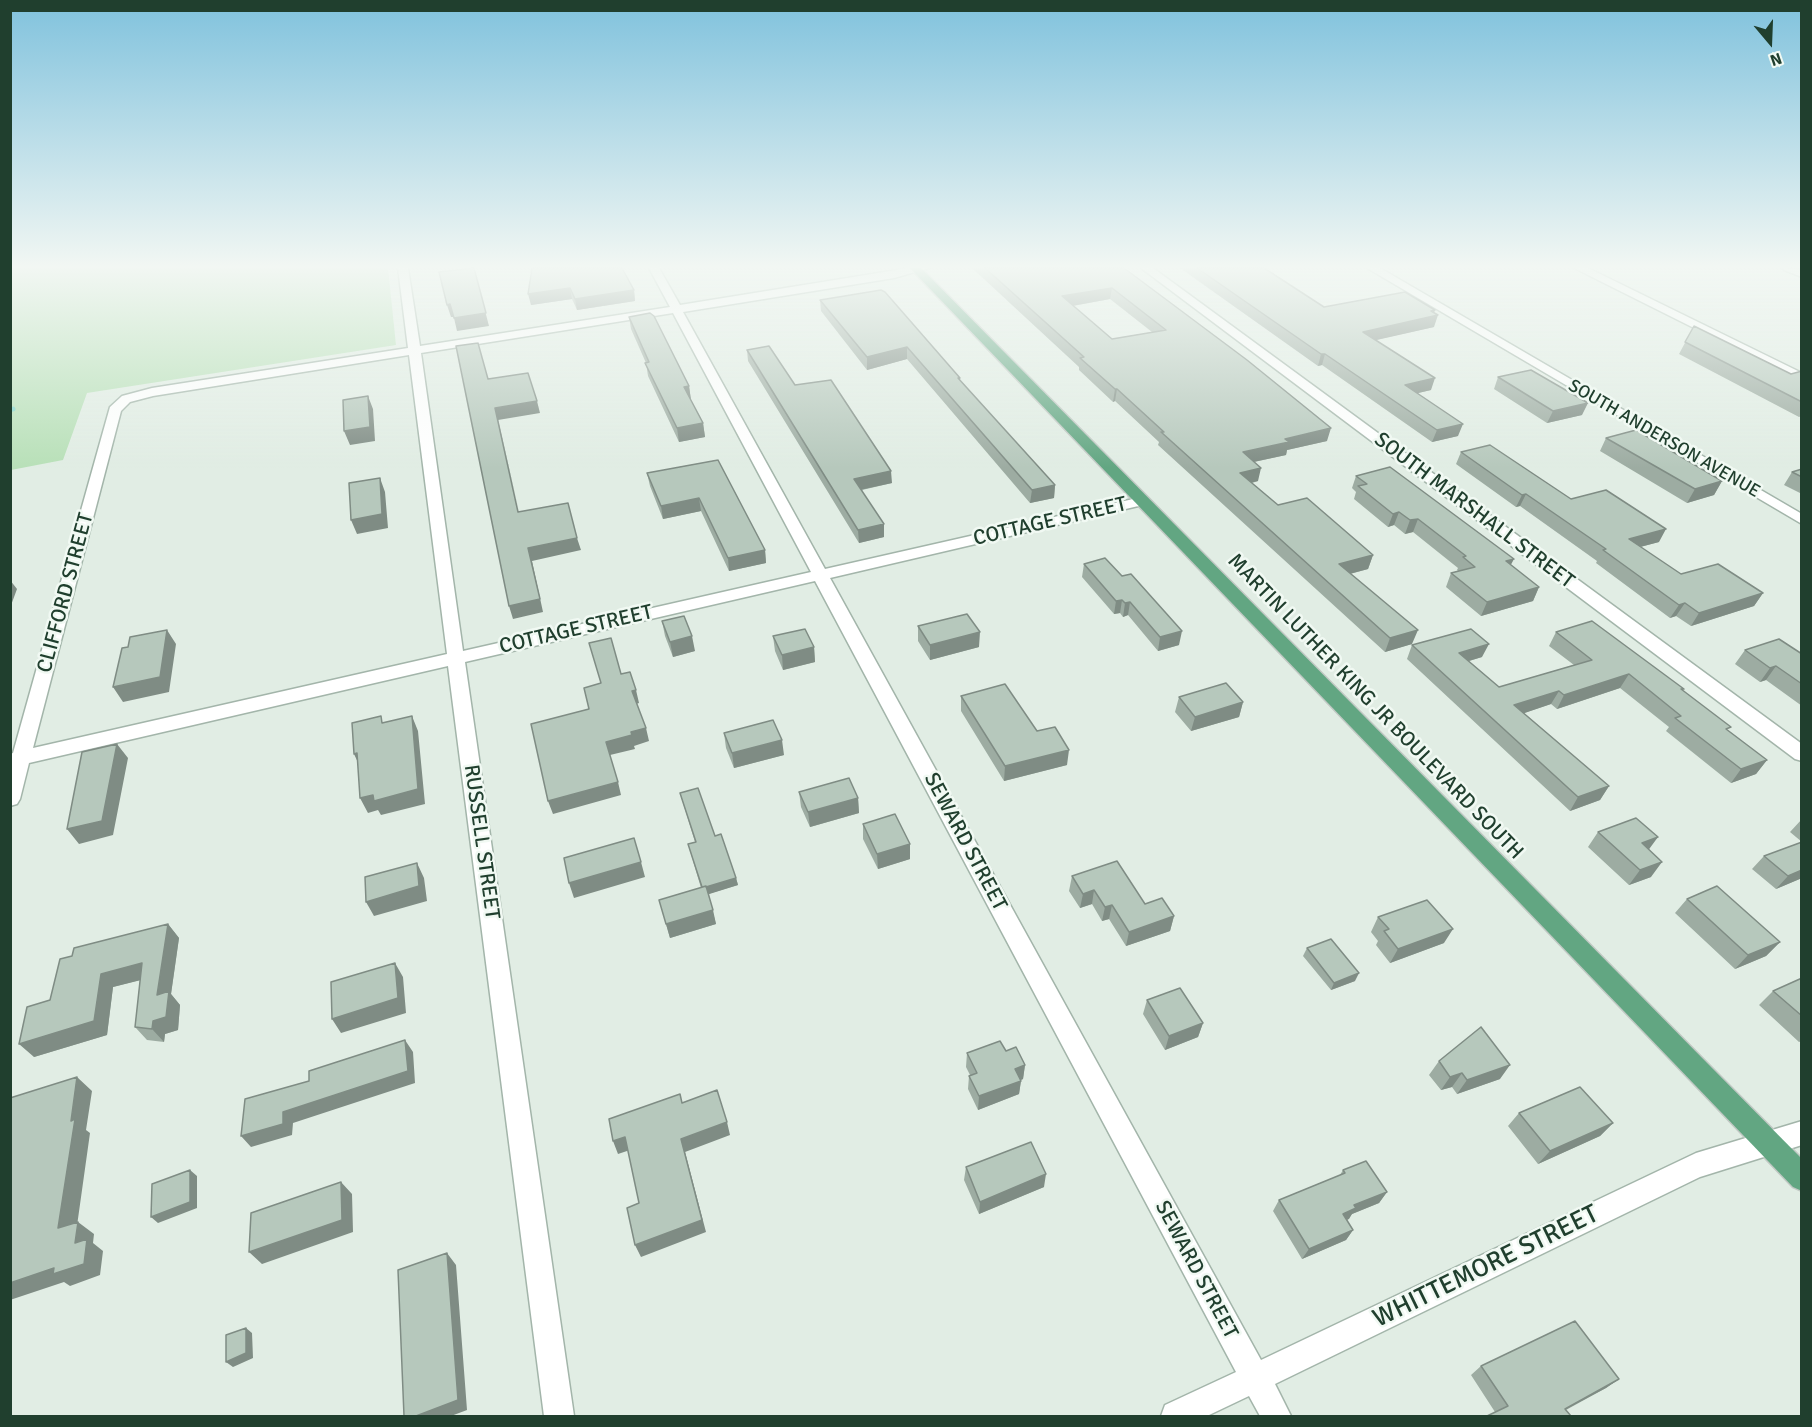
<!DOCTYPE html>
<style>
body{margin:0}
#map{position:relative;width:1812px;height:1427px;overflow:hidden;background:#e1ede4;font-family:Signika,sans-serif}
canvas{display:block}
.frame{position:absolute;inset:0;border:12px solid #203f2e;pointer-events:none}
.north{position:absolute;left:1740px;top:12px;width:60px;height:60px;-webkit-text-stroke:4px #f1f9f3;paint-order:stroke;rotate:161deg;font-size:16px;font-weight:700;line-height:24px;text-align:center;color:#203f2e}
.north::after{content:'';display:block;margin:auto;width:21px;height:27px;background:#203f2e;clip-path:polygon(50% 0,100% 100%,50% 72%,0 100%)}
</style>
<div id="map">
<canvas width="1812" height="1427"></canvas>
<div class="frame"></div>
<div class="north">N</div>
</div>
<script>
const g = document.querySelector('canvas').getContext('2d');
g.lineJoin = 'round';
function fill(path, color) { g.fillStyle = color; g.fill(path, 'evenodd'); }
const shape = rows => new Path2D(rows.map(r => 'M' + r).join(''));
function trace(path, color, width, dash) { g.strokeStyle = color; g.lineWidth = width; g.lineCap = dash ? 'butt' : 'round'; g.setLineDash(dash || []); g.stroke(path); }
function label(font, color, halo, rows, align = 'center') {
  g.font = font + ' Signika,sans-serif'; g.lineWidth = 5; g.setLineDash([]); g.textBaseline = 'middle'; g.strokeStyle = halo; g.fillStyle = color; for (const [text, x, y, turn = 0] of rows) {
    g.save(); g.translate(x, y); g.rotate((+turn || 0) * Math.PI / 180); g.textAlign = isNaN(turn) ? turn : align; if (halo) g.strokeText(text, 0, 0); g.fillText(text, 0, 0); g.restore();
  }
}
fill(shape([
 [11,268,388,268,396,345,87,393,63,460,11,470]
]), '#b8e0b8');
trace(shape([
 [10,410,13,409]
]), '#84d6cc', 5);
const minor = shape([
 [398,268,408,268,420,346,670,307,649,268,659,268,680,305,909,268,929,268,894,278,683,312,825,569,1142,497,1147,498,1149,501,1147,504,830,578,1261,1360,1696,1153,1802,1121,1802,1145,1700,1177,1275,1384,1291,1416,1260,1416,1249,1396,1207,1416,1161,1416,1165,1405,1236,1372,815,581,465,662,574,1416,544,1416,448,666,29,763,20,799,17,804,10,806,10,754,13,753,110,407,122,396,152,388,408,348,398,268],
 [673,313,811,572,463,651,421,353,673,313],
 [409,355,447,654,33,748,121,411,130,402,153,396,409,355],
 [1141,268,1153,268,1802,744,1802,761,1795,759,1141,268],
 [1367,268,1380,268,1802,514,1802,524,1367,268],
 [1574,268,1588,268,1802,373,1802,382,1574,268],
 [1783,268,1802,270,1802,277,1784,270,1783,268]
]);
const major = shape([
 [910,268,921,268,1802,1159,1802,1191,1793,1187,910,268]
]);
trace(minor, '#a3b5aa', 3);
trace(major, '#c1c9c4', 3);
fill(minor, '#fff');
fill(major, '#62a682');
fill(shape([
 [532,268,634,290,635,301,577,310,572,299,531,305],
 [972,268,1124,268,1327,441,1287,450,1286,455,1254,462,1258,481,1252,483,1278,505,1373,555,1368,569,1350,574,1412,644,1385,652,1158,445,1159,442,1115,401,1113,402,1079,370,1079,367],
 [1110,299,1152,332,1112,339,1073,306],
 [1180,268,1264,268,1324,307,1434,313,1434,327,1375,340,1431,390,1418,393,1458,436,1432,442,1322,365,1318,366],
 [881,290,960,378,960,380,1055,485,1054,498,1030,503,907,359,867,370,821,311,820,300],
 [629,317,689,386,691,400,703,423,705,437,679,442,648,376,646,363,631,329],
 [1694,326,1791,374,1802,371,1802,416,1799,417,1679,354],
 [747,350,795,385,892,483,862,490,884,537,859,543,748,361],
 [1498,377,1582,415,1547,423,1494,389],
 [1606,438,1722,481,1714,495,1687,503,1600,451],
 [1461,452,1571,499,1659,542,1640,547,1681,574,1763,593,1754,606,1691,626,1676,616,1670,618,1596,563,1597,561,1520,506,1516,507,1456,464],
 [718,460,765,550,766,563,729,571,701,511,663,519,650,486,647,473],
 [1802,469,1802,494,1784,485,1792,472],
 [1356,476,1511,565,1539,587,1533,601,1481,616,1446,587,1451,573,1458,571,1457,570,1458,568,1413,532,1405,534,1394,525,1388,527,1354,499,1356,492,1352,488],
 [1084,564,1122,576,1179,645,1158,651,1128,615,1123,617,1120,613,1114,614,1082,577],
 [662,621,695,651,673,657,665,636],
 [918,626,979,647,930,660,918,641],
 [1556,632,1683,691,1729,731,1767,760,1756,774,1731,783,1666,731,1669,727,1620,688,1557,709,1551,704,1524,713,1609,786,1600,800,1570,811,1407,659,1412,645,1482,657,1469,661,1499,687,1574,665,1549,646],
 [773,636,814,647,815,662,783,670,775,651],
 [1745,650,1802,654,1802,706,1766,680,1760,682,1735,664],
 [961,696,1037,731,1067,765,1004,781,961,711],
 [1179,697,1243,702,1239,717,1191,731,1175,712],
 [724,733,784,755,734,768,726,748],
 [799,792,858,798,859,813,810,827,801,807],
 [680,793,715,836,736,878,738,885,708,894,716,924,670,938,659,900,701,888,688,844,695,842],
 [1802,819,1802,842,1790,832],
 [863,824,910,844,910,859,878,869,863,839],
 [1598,832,1649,850,1651,877,1629,885,1588,847],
 [1802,842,1802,878,1776,889,1752,869,1764,856],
 [1072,876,1145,904,1174,916,1170,931,1126,946,1109,919,1102,921,1092,904,1080,908,1069,891],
 [1687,899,1780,942,1766,956,1735,969,1675,913],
 [1378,917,1444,943,1390,963,1376,945,1378,941,1371,932],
 [168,924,179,938,171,994,180,1005,178,1030,165,1034,164,1042,147,1040,135,1027,140,980,113,987,107,1035,34,1057,50,1000,72,956],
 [1307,948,1355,981,1331,990,1303,956],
 [1802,978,1802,1041,1799,1042,1759,1005,1773,991],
 [1147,1000,1203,1023,1198,1037,1165,1050,1143,1014],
 [1006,1051,1025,1065,1023,1079,1021,1080,1019,1094,978,1110,968,1089,969,1076,970,1075,966,1067,967,1053],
 [1439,1061,1500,1079,1457,1094,1452,1087,1441,1090,1429,1075],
 [1519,1113,1613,1123,1600,1136,1538,1164,1508,1126],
 [966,1167,1044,1187,979,1214,964,1180],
 [1343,1170,1387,1192,1379,1203,1352,1214,1347,1220,1353,1230,1346,1240,1302,1259,1273,1211,1279,1200,1340,1175],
 [1481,1366,1619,1379,1606,1388,1566,1410,1495,1412,1471,1375]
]), '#9daca2');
fill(shape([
 [474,268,489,326,457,331,454,318],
 [570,288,572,299,531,305,528,294],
 [1112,288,1110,299,1060,308,1062,296],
 [634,290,635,301,577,310,575,299],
 [450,304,454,317,451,317,447,305],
 [1435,310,1433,316,1438,315,1434,327,1359,344,1363,332],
 [907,347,907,359,867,370,867,357],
 [1321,354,1325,354,1322,365,1318,366],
 [1435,378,1431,390,1401,397,1405,385],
 [689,386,691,400,684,387],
 [1115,389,1117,389,1115,401,1113,402],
 [368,396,373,409,375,441,350,445,344,431],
 [537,401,540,413,498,420,522,525,495,408],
 [1588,403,1582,415,1547,423,1553,411],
 [703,423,705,437,679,442,677,428],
 [1463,424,1458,436,1432,442,1437,430],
 [1331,428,1327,441,1287,450,1286,455,1239,465,1243,452,1285,439],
 [1261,468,1258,481,1237,486,1240,473],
 [891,471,892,483,855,491,854,479],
 [380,478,385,492,388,528,357,534,351,520],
 [1722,481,1714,495,1687,503,1695,489],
 [1055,485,1054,498,1030,503,1032,490],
 [1526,494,1520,506,1516,507,1522,495],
 [699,498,701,511,663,519,661,506],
 [1399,512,1394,525,1388,527,1393,514],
 [1418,519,1413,532,1405,534,1410,520],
 [884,524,884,537,859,543,858,530],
 [1666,529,1659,542,1621,552,1629,539],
 [577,538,581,550,532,561,543,612,513,619,509,606,528,548],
 [765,550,766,563,729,571,728,558],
 [1373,555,1368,569,1334,578,1339,564],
 [1514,559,1507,572,1506,561],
 [10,580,17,589,10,608],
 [1539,587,1533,601,1481,616,1487,602],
 [1763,593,1754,606,1691,626,1699,613],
 [1122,600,1120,613,1114,614,1116,601],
 [1130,602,1128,615,1123,617,1125,603],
 [1685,603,1676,616,1670,618,1679,605],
 [167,630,176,644,169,692,123,702,113,687],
 [1418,630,1412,644,1385,652,1390,638],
 [1182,631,1179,645,1158,651,1160,637],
 [980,632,979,647,930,660,930,645],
 [692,636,695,651,673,657,670,642],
 [1489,644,1482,657,1452,666,1459,653],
 [814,647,815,662,783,670,782,655],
 [1776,666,1766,680,1760,682,1770,668],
 [1629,674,1620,688,1557,709,1564,695],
 [636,690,639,703,636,704,632,691],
 [1559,691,1551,704,1507,719,1514,705],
 [1243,702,1239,717,1191,731,1195,717],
 [412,716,418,731,425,804,381,815,378,810,368,813,360,798],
 [646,728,649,741,634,746,635,749,610,755,606,742,631,732],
 [782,740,784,755,734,768,732,753],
 [117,744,128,758,113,835,79,844,67,829],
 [1069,750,1067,765,1004,781,1005,766],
 [357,753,361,769,354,754],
 [1767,760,1756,774,1731,783,1741,769],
 [618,782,621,795,553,814,548,801],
 [1609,786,1600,800,1570,811,1578,797],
 [858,798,859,813,810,827,808,812],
 [1658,837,1647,852,1642,843],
 [910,844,910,859,878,869,877,854],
 [641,862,645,877,574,898,569,883],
 [1662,862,1651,877,1629,885,1640,870],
 [417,863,424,878,427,901,374,916,366,902],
 [1802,870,1802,878,1776,889,1788,876],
 [736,878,738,885,703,896,702,888],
 [1094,890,1092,904,1080,908,1083,894],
 [1112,905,1109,919,1102,921,1105,907],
 [713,910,716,924,670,938,666,924],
 [1174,916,1170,931,1126,946,1129,932],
 [168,924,179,938,171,994,180,1005,178,1030,165,1034,164,1042,152,1029],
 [1453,929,1444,943,1390,963,1398,949],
 [1780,942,1766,956,1735,969,1748,955],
 [142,963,153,977,113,987,107,1035,34,1057,19,1044,101,974],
 [395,963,403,977,406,1013,341,1033,332,1019],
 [1359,973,1355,981,1331,990,1334,983],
 [1203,1023,1198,1037,1165,1050,1169,1036],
 [405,1040,413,1052,415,1083,293,1123,292,1135,251,1147,241,1136],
 [1025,1065,1023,1079,1014,1083,1015,1069],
 [1510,1065,1500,1079,1457,1094,1467,1080],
 [1462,1073,1452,1087,1441,1090,1450,1077],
 [77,1077,92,1091,86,1130,90,1133,75,1240,58,1228,71,1121],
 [1021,1081,1019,1094,978,1110,979,1096],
 [727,1122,730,1135,685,1152,706,1232,641,1257,635,1245,681,1139],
 [1613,1123,1600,1136,1538,1164,1550,1151],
 [625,1137,630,1150,618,1154,613,1141],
 [190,1170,197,1176,197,1208,158,1223,151,1217],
 [1046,1174,1044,1187,979,1214,980,1202],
 [341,1182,352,1194,353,1232,262,1264,249,1252],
 [1387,1192,1379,1203,1352,1214,1349,1219,1336,1225,1343,1214,1354,1205],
 [78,1222,94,1234,93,1243,103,1251,100,1275,70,1286,64,1282,10,1300,10,1283,54,1268,75,1243],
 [1353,1230,1346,1240,1302,1259,1309,1249],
 [447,1253,456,1265,467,1410,451,1416,416,1416],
 [246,1328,252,1333,253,1358,233,1367,226,1362],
 [1619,1379,1606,1388,1553,1416,1565,1409]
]), '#7f8c84');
const building = shape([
 [474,268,486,313,454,318,450,304,447,305,439,272,474,268],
 [532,268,622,268,634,290,575,299,570,288,528,294,532,268],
 [985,268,1124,268,1247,360,1331,428,1285,439,1289,442,1243,452,1261,468,1240,473,1278,505,1307,498,1373,555,1339,564,1418,630,1390,638,1161,432,1164,432,1117,389,1115,389,1080,358,1084,357,985,268],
 [1112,288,1166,330,1112,339,1062,296,1112,288],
 [1197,268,1264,268,1324,307,1405,292,1435,310,1431,311,1438,315,1363,332,1435,378,1405,385,1463,424,1437,430,1325,354,1321,354,1197,268],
 [881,290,885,292,960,378,958,378,1055,485,1032,490,907,347,867,357,820,300,881,290],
 [650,313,654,316,689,386,684,387,703,423,677,428,645,363,649,362,629,317,650,313],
 [1694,326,1791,374,1802,371,1802,402,1685,342,1694,326],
 [478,343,488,379,528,373,537,401,495,408,518,512,568,503,577,538,528,548,540,599,509,606,456,346,478,343],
 [769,346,795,385,831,380,891,471,854,479,884,524,858,530,747,350,769,346],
 [1531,370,1588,403,1553,411,1498,377,1531,370],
 [368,396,370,427,344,431,343,400,368,396],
 [1636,430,1722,481,1695,489,1606,438,1636,430],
 [1490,445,1571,499,1606,490,1666,529,1629,539,1681,574,1718,564,1763,593,1699,613,1685,603,1679,605,1603,550,1606,549,1526,494,1522,495,1461,452,1490,445],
 [718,460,765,550,728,558,699,498,661,506,647,473,718,460],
 [1390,467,1514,559,1506,561,1539,587,1487,602,1451,573,1475,567,1463,557,1466,556,1418,519,1410,520,1399,512,1393,514,1358,486,1367,484,1356,476,1390,467],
 [1802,469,1802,477,1792,472,1802,469],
 [380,478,382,514,351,520,349,483,380,478],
 [1105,558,1122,576,1131,574,1182,631,1160,637,1130,602,1125,603,1122,600,1116,601,1084,564,1105,558],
 [967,614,980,632,930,645,918,626,967,614],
 [684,616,692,636,670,642,662,621,684,616],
 [1592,621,1684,689,1681,689,1731,727,1726,729,1767,760,1741,769,1675,718,1681,716,1629,674,1564,695,1559,691,1514,705,1609,786,1578,797,1412,645,1471,629,1489,644,1459,653,1499,687,1592,660,1556,632,1592,621],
 [805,629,814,647,782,655,773,636,805,629],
 [167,630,160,677,113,687,122,648,128,647,130,637,167,630],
 [611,638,621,674,630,672,636,690,632,691,646,728,631,732,632,735,606,742,618,782,548,801,531,724,589,709,584,688,601,683,589,643,611,638],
 [1779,639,1802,654,1802,684,1776,666,1770,668,1745,650,1779,639],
 [1226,683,1243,702,1195,717,1179,697,1226,683],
 [1005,684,1037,731,1055,727,1069,750,1005,766,961,696,1005,684],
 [381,716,382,723,412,716,418,789,374,801,373,795,360,798,357,753,354,754,352,723,381,716],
 [773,720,782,740,732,753,724,733,773,720],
 [117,744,102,821,67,829,82,752,117,744],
 [849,778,858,798,808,812,799,792,849,778],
 [698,788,715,836,721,834,736,878,706,887,706,886,702,887,688,844,696,842,680,793,698,788],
 [895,814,910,844,877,854,863,824,895,814],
 [1636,818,1658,837,1642,843,1662,862,1640,870,1598,832,1636,818],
 [634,838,641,862,569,883,564,858,634,838],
 [1802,842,1802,870,1788,876,1764,856,1802,842],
 [1117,861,1145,904,1162,898,1174,916,1129,932,1112,905,1105,907,1094,890,1083,894,1072,876,1117,861],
 [417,863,419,886,366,902,365,877,417,863],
 [706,886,713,910,666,924,659,900,706,886],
 [1717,886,1780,942,1748,955,1687,899,1717,886],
 [1427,900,1453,929,1398,949,1384,931,1389,929,1378,917,1427,900],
 [168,924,157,995,169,991,166,1017,153,1021,152,1029,135,1027,142,963,101,974,94,1021,19,1044,27,1007,50,1000,60,959,72,956,74,948,168,924],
 [1331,939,1359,973,1334,983,1307,948,1331,939],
 [395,963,398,998,332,1019,331,982,395,963],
 [1802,978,1802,1016,1773,991,1802,978],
 [1180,988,1203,1023,1169,1036,1147,1000,1180,988],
 [1481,1027,1510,1065,1467,1080,1462,1073,1450,1077,1439,1061,1481,1027],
 [405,1040,408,1071,283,1112,283,1124,241,1136,245,1099,309,1081,309,1071,405,1040],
 [1000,1041,1006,1051,1016,1047,1025,1065,1015,1069,1021,1081,979,1096,969,1076,977,1073,967,1053,1000,1041],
 [77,1077,71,1121,75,1119,58,1228,78,1222,75,1243,87,1239,84,1264,53,1274,54,1268,10,1283,10,1098,77,1077],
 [1580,1087,1613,1123,1550,1151,1519,1113,1580,1087],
 [717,1090,727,1122,681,1139,702,1220,635,1245,627,1208,639,1203,625,1137,613,1141,609,1119,680,1094,682,1103,717,1090],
 [1031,1142,1046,1174,980,1202,966,1167,1031,1142],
 [1366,1161,1387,1192,1354,1205,1356,1208,1343,1214,1353,1230,1309,1249,1279,1200,1345,1173,1343,1170,1366,1161],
 [190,1170,190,1202,151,1217,152,1184,190,1170],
 [341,1182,342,1220,249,1252,251,1213,341,1182],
 [447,1253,458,1400,416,1416,404,1416,398,1270,447,1253],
 [1575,1321,1619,1379,1565,1409,1571,1416,1487,1416,1508,1406,1481,1366,1575,1321],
 [246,1328,246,1353,226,1362,226,1335,246,1328]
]);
fill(building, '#b6c8bc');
trace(building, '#7f8c84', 1.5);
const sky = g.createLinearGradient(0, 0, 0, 468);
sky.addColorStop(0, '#80c2dd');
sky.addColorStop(0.57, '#f2f7f3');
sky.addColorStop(1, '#f2f7f300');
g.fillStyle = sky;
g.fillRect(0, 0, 1812, 468);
label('18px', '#203f2e', '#f1f9f3', [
 ["SOUTH ANDERSON AVENUE",1664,439,30]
]);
label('21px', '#203f2e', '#f1f9f3', [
 ["SOUTH MARSHALL STREET",1474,511,37],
 ["COTTAGE STREET",1050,522,-13],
 ["CLIFFORD STREET",66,593,-75],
 ["COTTAGE STREET",576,630,-13],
 ["MARTIN LUTHER KING JR BOULEVARD SOUTH",1375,707,46],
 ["RUSSELL STREET",481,842,82],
 ["SEWARD STREET",965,842,62],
 ["SEWARD STREET",1196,1270,62]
]);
label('26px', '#203f2e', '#f1f9f3', [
 ["WHITTEMORE STREET",1486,1267,-26]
]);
</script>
